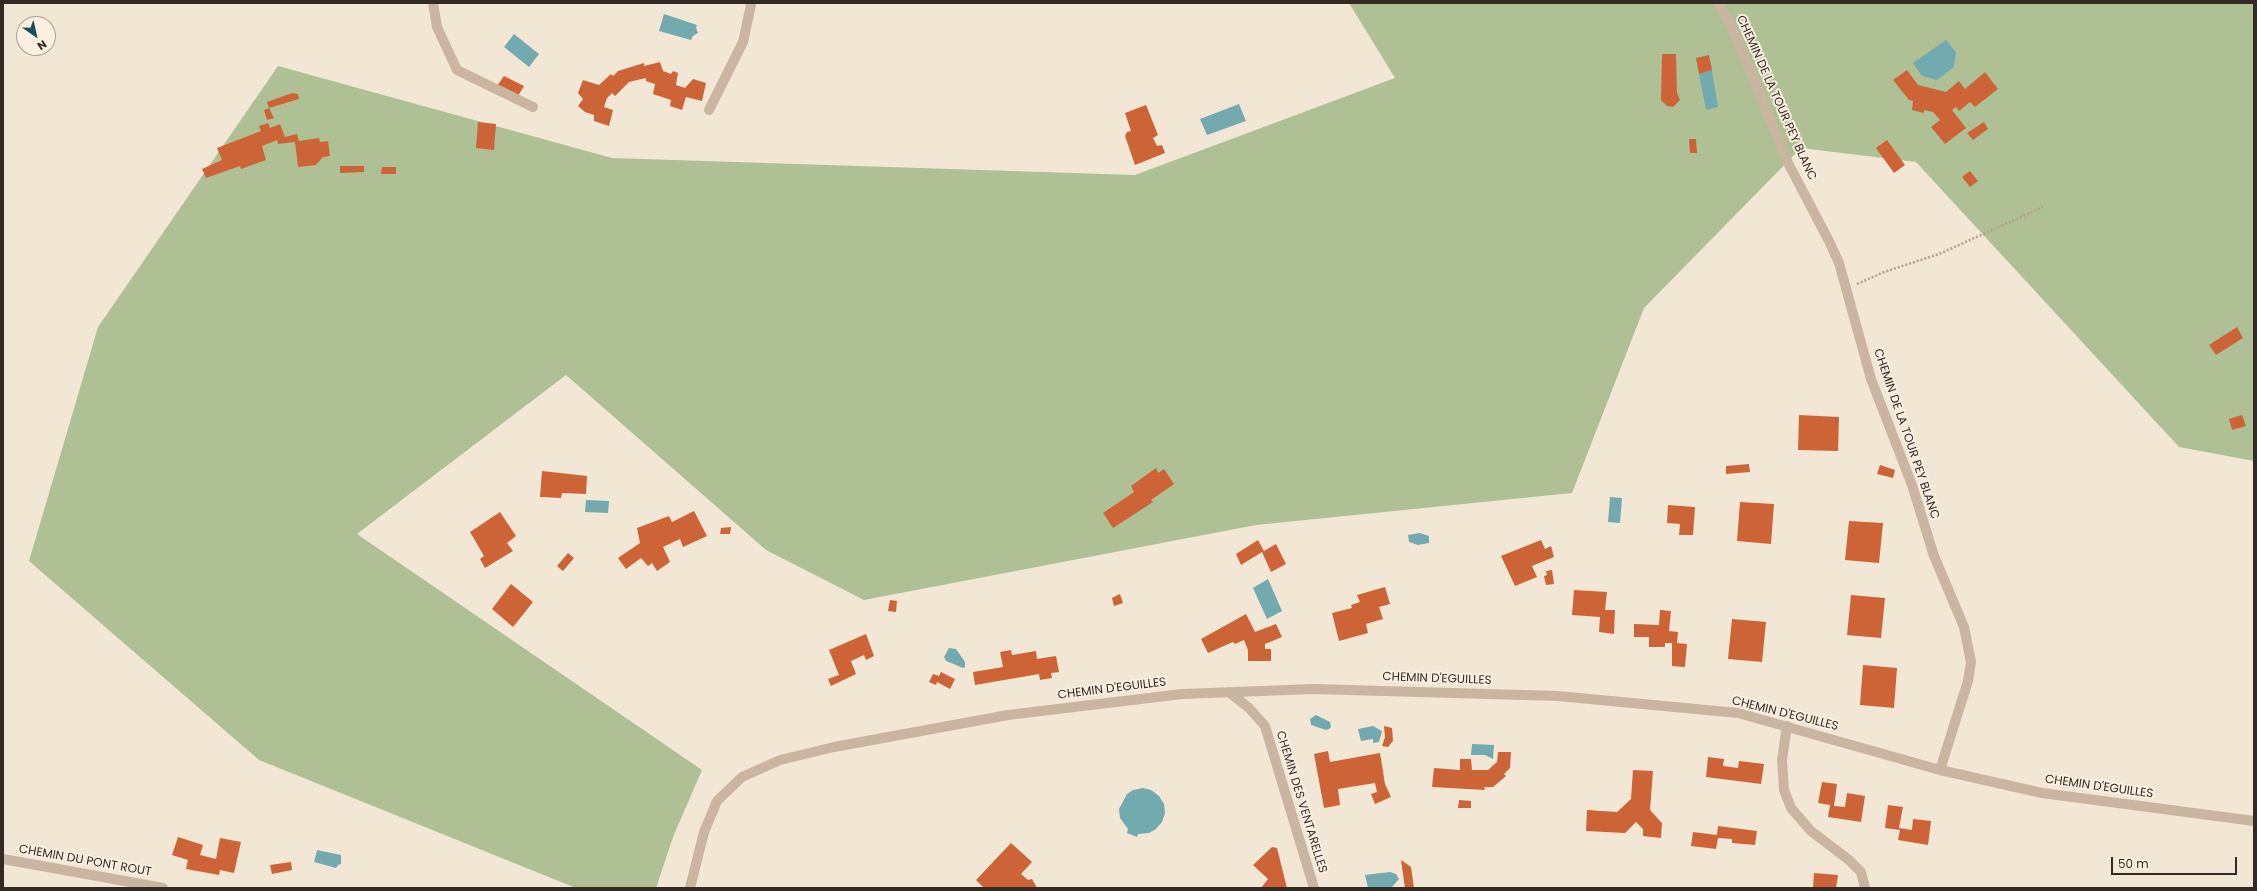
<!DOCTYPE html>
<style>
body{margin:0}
#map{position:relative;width:2257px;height:891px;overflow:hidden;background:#f2e6d4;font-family:Poppins,sans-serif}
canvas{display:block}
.frame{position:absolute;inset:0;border:4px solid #332a24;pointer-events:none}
.north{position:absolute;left:16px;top:16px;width:40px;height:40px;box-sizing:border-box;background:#faefe0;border:1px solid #aaa095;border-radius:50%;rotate:146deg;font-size:11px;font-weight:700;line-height:16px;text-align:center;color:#332a24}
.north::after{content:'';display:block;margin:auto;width:14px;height:18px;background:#184f57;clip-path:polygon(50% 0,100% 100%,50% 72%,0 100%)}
.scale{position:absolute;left:2111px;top:857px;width:126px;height:18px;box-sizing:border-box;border:2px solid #332a24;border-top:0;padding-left:5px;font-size:12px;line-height:14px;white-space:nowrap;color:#332a24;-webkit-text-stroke:3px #faefe0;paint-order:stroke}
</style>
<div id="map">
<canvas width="2257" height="891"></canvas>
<div class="frame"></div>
<div class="north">N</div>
<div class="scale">50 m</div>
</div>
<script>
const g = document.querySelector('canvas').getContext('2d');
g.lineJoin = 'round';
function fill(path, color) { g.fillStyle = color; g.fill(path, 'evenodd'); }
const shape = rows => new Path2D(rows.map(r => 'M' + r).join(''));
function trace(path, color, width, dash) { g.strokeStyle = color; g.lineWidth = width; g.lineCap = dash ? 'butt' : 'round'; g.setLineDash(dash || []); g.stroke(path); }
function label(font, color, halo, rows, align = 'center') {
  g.font = font + ' Poppins,sans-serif'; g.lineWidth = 4; g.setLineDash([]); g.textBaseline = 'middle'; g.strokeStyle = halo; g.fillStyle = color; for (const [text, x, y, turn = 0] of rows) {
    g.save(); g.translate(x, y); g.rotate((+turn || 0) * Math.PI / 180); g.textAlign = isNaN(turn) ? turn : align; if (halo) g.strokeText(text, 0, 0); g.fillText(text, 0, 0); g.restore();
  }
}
fill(shape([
 [1349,3,2254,3,2254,461,2179,447,1916,162,1801,148,1644,308,1572,493,1256,525,864,600,766,550,566,375,357,534,702,770,673,837,656,888,576,888,259,760,29,561,98,327,278,66,612,158,1135,175,1395,78]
]), '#afc194');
fill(shape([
 [664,14,697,25,696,28,698,33,693,36,691,40,659,31],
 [514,34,539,54,529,67,504,47],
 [1946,40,1956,52,1954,67,1937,80,1922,76,1913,63],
 [1712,70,1718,107,1706,110,1699,74],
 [1239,104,1246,121,1207,135,1200,119],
 [1610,497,1622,498,1620,523,1608,522],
 [586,500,609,501,608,513,585,512],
 [1420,533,1429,536,1429,543,1418,545,1409,542,1408,535],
 [1268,579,1282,611,1267,619,1253,588],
 [949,648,956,649,965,662,965,667,963,668,946,661,944,657],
 [1316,715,1330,722,1331,727,1329,729,1326,730,1311,725,1310,719],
 [1373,726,1382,731,1379,742,1373,743,1373,739,1361,741,1358,729],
 [1472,744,1494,745,1493,759,1485,755,1471,755],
 [1143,788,1151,790,1159,796,1164,804,1165,813,1162,822,1156,829,1149,833,1138,834,1137,837,1127,833,1128,829,1120,818,1119,809,1127,794,1133,790],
 [317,850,341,855,341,864,338,865,336,868,314,862],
 [1390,872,1396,874,1399,879,1392,887,1368,888,1365,875]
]), '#72aab0');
fill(shape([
 [1662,54,1676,54,1677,93,1680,100,1673,107,1667,106,1661,100],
 [1709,55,1712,70,1699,74,1696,58],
 [660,62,663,71,671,74,673,71,678,73,676,85,685,88,693,79,706,83,702,101,686,97,682,110,670,106,671,100,653,94,655,84,646,81,646,78,629,82,615,96,612,93,607,98,604,107,613,110,609,126,594,121,594,115,585,112,578,106,583,99,578,93,583,80,599,85,611,74,613,76,618,71,644,63,644,66],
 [1907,70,1918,85,1946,92,1959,81,1965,89,1985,72,1998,89,1975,107,1970,102,1959,111,1956,107,1952,110,1966,128,1945,144,1931,127,1940,120,1933,112,1924,110,1924,113,1912,110,1913,101,1909,100,1893,80],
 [504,76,524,86,518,96,497,86],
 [292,93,298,94,299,99,269,108,267,102],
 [1146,105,1158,135,1153,138,1157,146,1162,145,1165,153,1135,165,1125,136,1127,132,1131,131,1125,113],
 [269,108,274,118,267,120,264,110],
 [478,122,496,124,494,150,476,148],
 [1984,122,1988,129,1973,140,1967,133],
 [268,123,270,128,280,124,285,137,297,134,299,141,319,138,320,142,328,141,330,156,323,157,316,165,298,167,295,142,278,144,277,140,262,146,266,160,241,169,240,166,206,178,202,169,222,160,217,148,261,131,259,126],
 [1689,139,1696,139,1697,153,1690,153],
 [1887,140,1905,165,1894,173,1876,148],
 [340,166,364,166,364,172,340,173],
 [382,167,396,167,396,174,381,174],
 [1970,171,1978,181,1970,187,1962,177],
 [2237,327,2243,338,2216,355,2209,345],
 [1799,415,1839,417,1838,451,1798,450],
 [2242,415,2246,426,2232,430,2229,419],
 [1749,464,1750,472,1726,474,1726,466],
 [1880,465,1895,470,1893,478,1877,474],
 [1156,468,1158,473,1164,469,1174,484,1151,500,1153,502,1113,528,1103,513,1134,492,1131,486],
 [542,471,587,476,586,494,562,493,561,498,540,497],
 [1740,502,1774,504,1771,544,1737,541],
 [1668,505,1695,507,1693,535,1679,535,1680,524,1667,523],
 [694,511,707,536,683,547,680,539,663,547,670,562,657,571,652,563,648,566,641,558,626,569,618,558,640,543,637,528,669,516,672,522],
 [500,512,516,536,507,543,513,551,485,568,480,559,484,556,470,532],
 [1849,521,1883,523,1879,563,1845,560],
 [731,527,730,534,720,534,721,528],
 [1258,540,1264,551,1276,544,1286,564,1271,572,1262,552,1241,565,1236,554],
 [1541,540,1545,549,1551,546,1554,557,1532,566,1537,577,1515,586,1501,556],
 [568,553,574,558,563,571,557,566],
 [1552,570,1554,584,1546,585,1544,576,1547,575,1546,571],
 [511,584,533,602,513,627,492,609],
 [1385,587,1390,604,1379,607,1383,619,1366,624,1368,633,1339,641,1332,613,1352,608,1351,605,1360,602,1357,595],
 [1574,590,1607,592,1605,610,1615,610,1614,634,1599,632,1600,617,1572,615],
 [1120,594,1123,603,1114,606,1112,598],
 [1851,595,1885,598,1881,638,1847,635],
 [890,600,897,601,896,612,888,611],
 [1660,610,1671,611,1669,631,1678,632,1677,643,1687,644,1685,667,1672,666,1672,643,1665,643,1665,647,1649,647,1649,637,1634,637,1634,624,1659,625],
 [1246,614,1255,632,1276,624,1282,637,1265,644,1265,649,1271,649,1271,661,1248,661,1248,650,1244,640,1235,644,1233,642,1208,653,1201,639],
 [1732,619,1766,622,1762,662,1728,659],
 [866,634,874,656,866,660,864,655,851,661,856,674,831,686,828,679,839,675,829,650],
 [1011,650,1012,655,1036,651,1037,659,1056,656,1059,672,1051,673,1052,678,1040,680,1039,674,975,685,973,672,1003,667,1000,652],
 [1863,665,1897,668,1894,708,1860,705],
 [941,672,955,679,950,689,937,682,936,685,929,682,933,674,939,676],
 [1384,726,1392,728,1393,741,1388,747,1382,746,1385,737],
 [1328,751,1330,762,1380,753,1385,784,1391,797,1375,804,1371,794,1377,792,1375,783,1338,789,1340,805,1324,808,1314,754],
 [1498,752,1511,752,1510,768,1504,774,1506,776,1493,787,1484,787,1485,790,1432,787,1434,768,1460,770,1460,759,1471,759,1472,770,1488,770,1497,762],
 [1708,757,1724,759,1723,766,1738,768,1739,761,1764,764,1761,784,1706,777],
 [1633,770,1653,771,1650,810,1662,823,1661,838,1643,836,1643,829,1636,822,1625,833,1586,831,1587,810,1617,812,1631,799],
 [1822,782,1837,784,1834,806,1845,807,1847,793,1865,796,1861,822,1828,817,1830,805,1818,803],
 [1459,800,1471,801,1471,808,1458,808],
 [1888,805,1903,807,1899,828,1912,830,1913,819,1931,821,1928,845,1898,840,1900,830,1885,828],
 [1718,826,1757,831,1755,845,1732,843,1732,839,1718,838,1716,849,1691,846,1693,832,1717,835],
 [178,837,203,845,200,855,216,859,220,838,241,842,234,873,220,870,219,875,186,869,188,860,172,855],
 [1011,843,1032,862,1021,874,1028,880,1032,879,1037,888,984,888,976,880],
 [1272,847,1277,848,1287,888,1261,888,1268,879,1253,865],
 [1401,860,1411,867,1414,888,1405,888],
 [291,862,292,870,272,874,270,865],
 [1814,873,1838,875,1836,888,1813,888]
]), '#cd6437');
trace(shape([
 [1857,284,1884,272,1939,254,2043,207]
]), '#b6a08b', 2.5, [2, 2]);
trace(shape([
 [433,3,437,27,457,70,533,107],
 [1718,3,1735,34,1788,163,1829,241,1839,263,1871,379,1912,485,1934,556,1964,627,1971,662,1968,681,1940,770],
 [709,110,743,42,751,5,750,3],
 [1229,692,1249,708,1265,726,1314,888],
 [1787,726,1782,760,1784,790,1791,808,1811,831,1849,860,1861,872,1865,888],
 [3,859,163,888],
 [690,888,704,832,717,801,742,777,780,760,834,747,1008,715,1182,694,1314,689,1558,696,1738,713,1940,770,2042,793,2254,821]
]), '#cab6a0', 10);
label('12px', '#332a24', '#faefe0', [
 ["CHEMIN DE LA TOUR PEY BLANC",1776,98,66],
 ["CHEMIN DE LA TOUR PEY BLANC",1906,434,71],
 ["CHEMIN D'EGUILLES",1437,679,2],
 ["CHEMIN D'EGUILLES",1112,689,-7],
 ["CHEMIN D'EGUILLES",1785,714,14],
 ["CHEMIN D'EGUILLES",2099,787,8],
 ["CHEMIN DES VENTARELLES",1301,802,73],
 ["CHEMIN DU PONT ROUT",85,861,10]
]);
</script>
